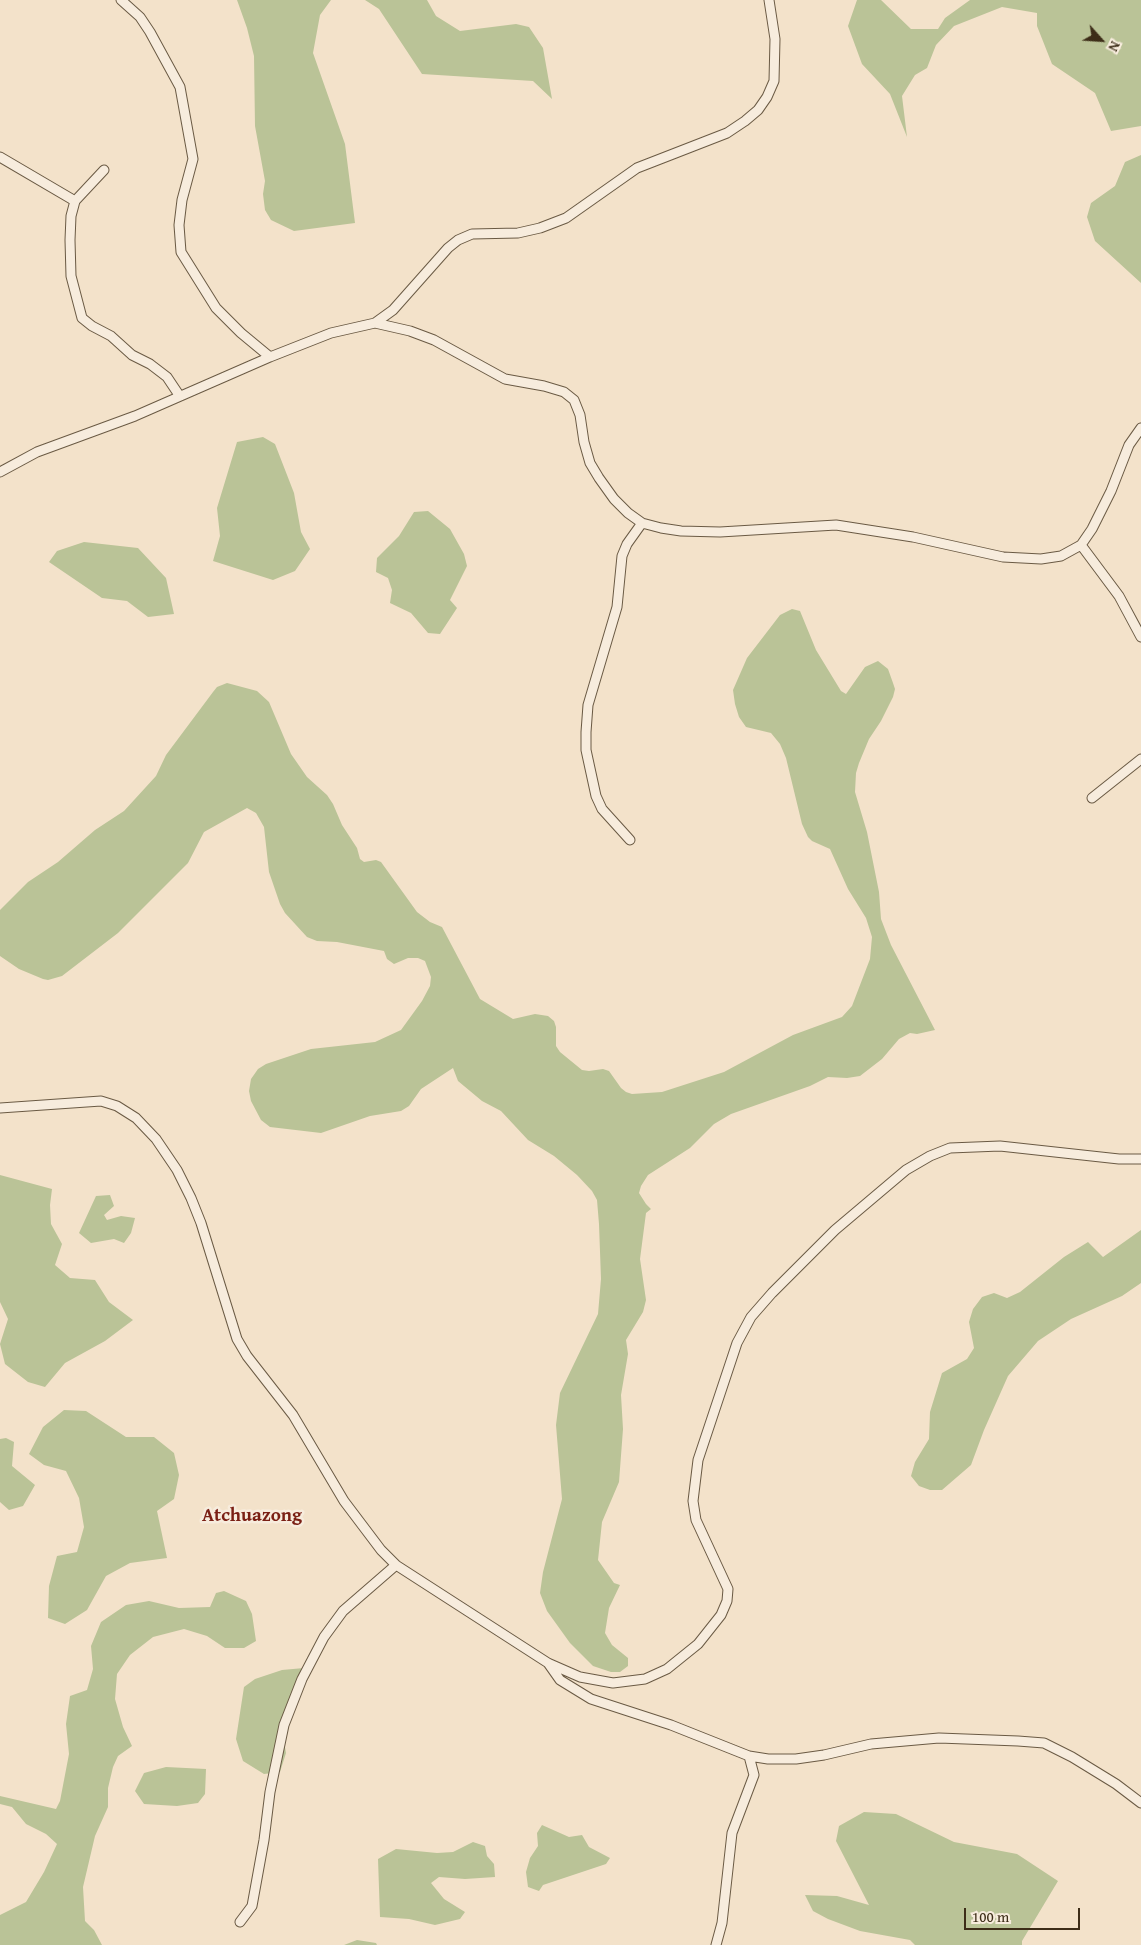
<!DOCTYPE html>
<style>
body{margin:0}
#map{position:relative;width:1141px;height:1945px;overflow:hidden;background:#f3e2ca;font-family:"Gentium Book Plus",serif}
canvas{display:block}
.north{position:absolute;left:1076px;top:15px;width:50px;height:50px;-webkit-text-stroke:4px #f7ecdd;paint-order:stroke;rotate:116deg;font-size:14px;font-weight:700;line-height:20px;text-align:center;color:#3d2d18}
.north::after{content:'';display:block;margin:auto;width:18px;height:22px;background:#3d2d18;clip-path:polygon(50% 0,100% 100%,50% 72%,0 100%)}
.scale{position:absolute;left:964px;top:1908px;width:116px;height:22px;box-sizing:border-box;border:2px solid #3d2d18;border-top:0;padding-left:6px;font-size:15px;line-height:18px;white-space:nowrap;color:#3d2d18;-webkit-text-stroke:4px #f7ecdd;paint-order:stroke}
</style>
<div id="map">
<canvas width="1141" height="1945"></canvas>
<div class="north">N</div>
<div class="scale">100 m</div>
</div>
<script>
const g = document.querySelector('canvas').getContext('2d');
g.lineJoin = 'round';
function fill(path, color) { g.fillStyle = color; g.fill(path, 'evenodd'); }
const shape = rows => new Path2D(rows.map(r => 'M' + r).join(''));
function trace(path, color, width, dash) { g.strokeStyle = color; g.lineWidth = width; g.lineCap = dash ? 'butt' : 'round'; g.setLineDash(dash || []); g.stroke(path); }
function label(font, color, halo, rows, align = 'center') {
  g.font = font + ' "Gentium Book Plus",serif'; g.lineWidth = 5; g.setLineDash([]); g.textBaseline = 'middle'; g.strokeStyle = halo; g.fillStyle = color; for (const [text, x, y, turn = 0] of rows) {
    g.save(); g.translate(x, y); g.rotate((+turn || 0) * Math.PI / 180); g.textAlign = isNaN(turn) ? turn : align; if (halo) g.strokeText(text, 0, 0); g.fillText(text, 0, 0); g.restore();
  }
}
fill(shape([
 [237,0,331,0,320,15,313,53,345,144,355,223,294,231,271,220,265,210,263,194,265,181,255,126,254,56,247,28],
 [365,0,427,0,436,16,460,31,516,24,529,27,543,48,552,99,533,81,422,74,379,9],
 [857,0,881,0,911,29,938,29,945,18,970,0,1141,0,1141,126,1111,131,1095,93,1052,64,1037,26,1037,13,1002,7,954,26,936,45,927,68,915,75,902,96,907,137,890,94,862,64,848,26],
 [1141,155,1141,283,1095,241,1087,217,1091,203,1115,186,1125,162],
 [263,437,275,444,294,493,301,532,310,549,295,571,273,580,213,561,220,536,217,508,237,442],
 [428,511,450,529,464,554,467,566,450,600,457,608,440,634,428,633,411,613,390,603,392,590,388,578,376,572,377,558,399,536,414,512],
 [84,542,138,548,166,578,174,614,148,617,127,601,102,598,49,562,57,551],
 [792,609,800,611,816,650,841,691,846,694,865,667,878,661,888,669,893,683,895,689,893,697,881,721,869,739,859,763,856,773,855,792,867,832,879,892,881,919,891,945,935,1030,917,1034,910,1033,899,1039,882,1059,860,1076,847,1078,828,1077,810,1086,731,1114,714,1124,690,1148,648,1175,641,1186,639,1193,646,1204,651,1209,646,1213,640,1259,646,1300,643,1312,626,1340,628,1354,621,1395,623,1429,619,1482,602,1522,598,1560,614,1583,620,1585,609,1608,605,1633,612,1645,628,1658,628,1666,620,1672,611,1672,593,1666,570,1643,547,1611,540,1593,543,1572,562,1499,556,1425,560,1393,598,1314,601,1279,599,1224,597,1200,592,1191,577,1175,554,1156,528,1140,501,1111,482,1101,458,1081,453,1068,421,1089,409,1106,401,1111,370,1116,321,1133,270,1127,261,1120,251,1101,249,1091,251,1079,258,1069,266,1064,311,1049,375,1042,401,1030,422,1001,430,986,431,977,425,961,418,958,408,958,394,964,387,959,384,951,337,942,317,941,307,937,285,913,280,904,269,872,264,827,256,813,247,808,204,832,188,863,118,933,62,976,48,980,43,979,19,969,0,956,0,910,28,882,58,862,95,830,124,811,156,776,166,755,213,692,217,687,227,683,257,691,269,702,291,754,307,777,327,795,333,804,342,825,357,848,360,859,364,862,376,860,381,862,417,912,430,922,442,927,480,999,513,1019,535,1014,548,1016,554,1021,556,1027,556,1046,560,1052,582,1070,589,1071,603,1069,609,1071,621,1088,626,1092,632,1094,662,1092,724,1072,793,1035,842,1017,852,1006,870,959,872,937,866,918,848,889,830,849,812,841,808,837,802,824,786,758,780,744,771,733,746,727,739,717,735,704,733,690,747,658,780,615],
 [0,1175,52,1189,50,1205,51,1224,62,1244,55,1265,70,1278,95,1280,109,1302,133,1320,105,1341,65,1363,45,1387,28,1382,5,1364,0,1344,8,1319,0,1302],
 [110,1195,114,1206,104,1215,107,1220,121,1216,135,1218,131,1233,124,1243,114,1239,91,1243,79,1233,96,1196],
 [1141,1230,1141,1283,1122,1296,1071,1319,1038,1341,1008,1376,984,1430,971,1465,942,1490,930,1490,919,1486,911,1476,915,1462,929,1439,930,1412,942,1373,967,1359,974,1348,969,1322,973,1309,982,1297,994,1293,1007,1298,1020,1292,1064,1257,1088,1242,1103,1257],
 [64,1410,86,1411,126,1437,154,1437,174,1453,179,1475,174,1499,157,1511,167,1558,130,1563,106,1576,87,1610,65,1624,48,1618,49,1586,57,1556,77,1552,84,1527,79,1498,66,1471,44,1465,29,1454,43,1427],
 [6,1438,14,1442,12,1466,35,1485,23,1506,9,1510,0,1502,0,1439],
 [224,1591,246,1601,252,1614,256,1641,244,1648,225,1648,207,1636,184,1629,153,1637,130,1655,117,1674,115,1699,123,1727,132,1746,118,1756,113,1767,108,1788,108,1807,95,1836,83,1887,85,1921,94,1930,102,1945,0,1945,0,1915,26,1902,44,1872,57,1844,46,1834,26,1824,12,1807,0,1804,0,1796,56,1809,60,1801,69,1754,66,1724,70,1696,87,1690,93,1669,91,1646,101,1622,126,1605,149,1601,179,1608,210,1607,216,1593],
 [304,1668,282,1730,286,1753,280,1772,264,1774,243,1761,236,1739,244,1687,255,1679,282,1670],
 [166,1767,206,1769,205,1794,198,1803,177,1806,144,1804,135,1791,144,1773],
 [864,1812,896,1814,954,1842,1017,1854,1058,1881,1022,1941,1022,1945,915,1945,910,1940,860,1931,828,1919,813,1911,805,1895,837,1896,869,1905,836,1841,839,1826],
 [542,1825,569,1837,582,1835,589,1847,610,1858,606,1864,543,1885,539,1891,528,1887,526,1872,530,1858,538,1846,537,1833],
 [473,1842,485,1846,487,1856,494,1864,495,1877,465,1879,439,1877,431,1883,444,1899,465,1912,460,1919,435,1925,409,1919,380,1917,378,1859,396,1849,437,1853,453,1852],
 [357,1940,376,1943,377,1945,344,1945]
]), '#bac397');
const minor = shape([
 [121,0,140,17,150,32,180,87,193,159,182,200,179,225,181,252,216,308,241,333,270,357],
 [0,157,75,201],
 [104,170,75,201,71,216,70,240,71,276,82,318,92,326,111,336,132,355,150,364,167,377,179,395],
 [375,323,393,310,448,248,458,240,472,234,518,233,540,228,566,218,637,168,727,133,745,121,758,110,767,97,774,81,775,39,769,0],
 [0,472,37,452,135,416,270,357,331,333,375,323,410,331,434,340,505,379,544,386,564,392,574,400,580,415,584,442,590,463,599,478,614,499,628,513,642,523,661,528,681,531,720,532,836,525,913,537,1003,557,1041,559,1061,556,1081,545,1092,529,1111,491,1129,445,1141,428],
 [1081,545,1119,596,1141,637],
 [1092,798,1141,759],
 [630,840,602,809,596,796,586,750,586,732,588,705,617,607,622,556,627,544,642,523],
 [0,1108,101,1101,117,1106,136,1118,156,1139,177,1170,191,1198,201,1223,237,1339,247,1356,293,1415,344,1501,381,1550,396,1565,548,1663,580,1677,613,1683,645,1679,667,1669,698,1644,721,1615,727,1601,728,1589,696,1520,693,1501,698,1460,737,1343,751,1317,772,1293,835,1230,906,1170,930,1156,950,1148,1000,1146,1119,1159,1141,1159],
 [548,1663,560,1680,591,1699,671,1725,749,1756,768,1759,796,1759,824,1755,871,1744,939,1738,1018,1741,1044,1743,1072,1757,1116,1784,1141,1803],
 [240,1922,252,1906,264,1840,270,1792,284,1725,302,1679,324,1637,343,1611,396,1565],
 [716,1945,722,1923,732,1833,754,1775,749,1756]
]);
trace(minor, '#6a5a44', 11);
trace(minor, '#f7ecdd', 9);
label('bold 19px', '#7a1f14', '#f7ecdd', [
 ["Atchuazong",252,1516]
]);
</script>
